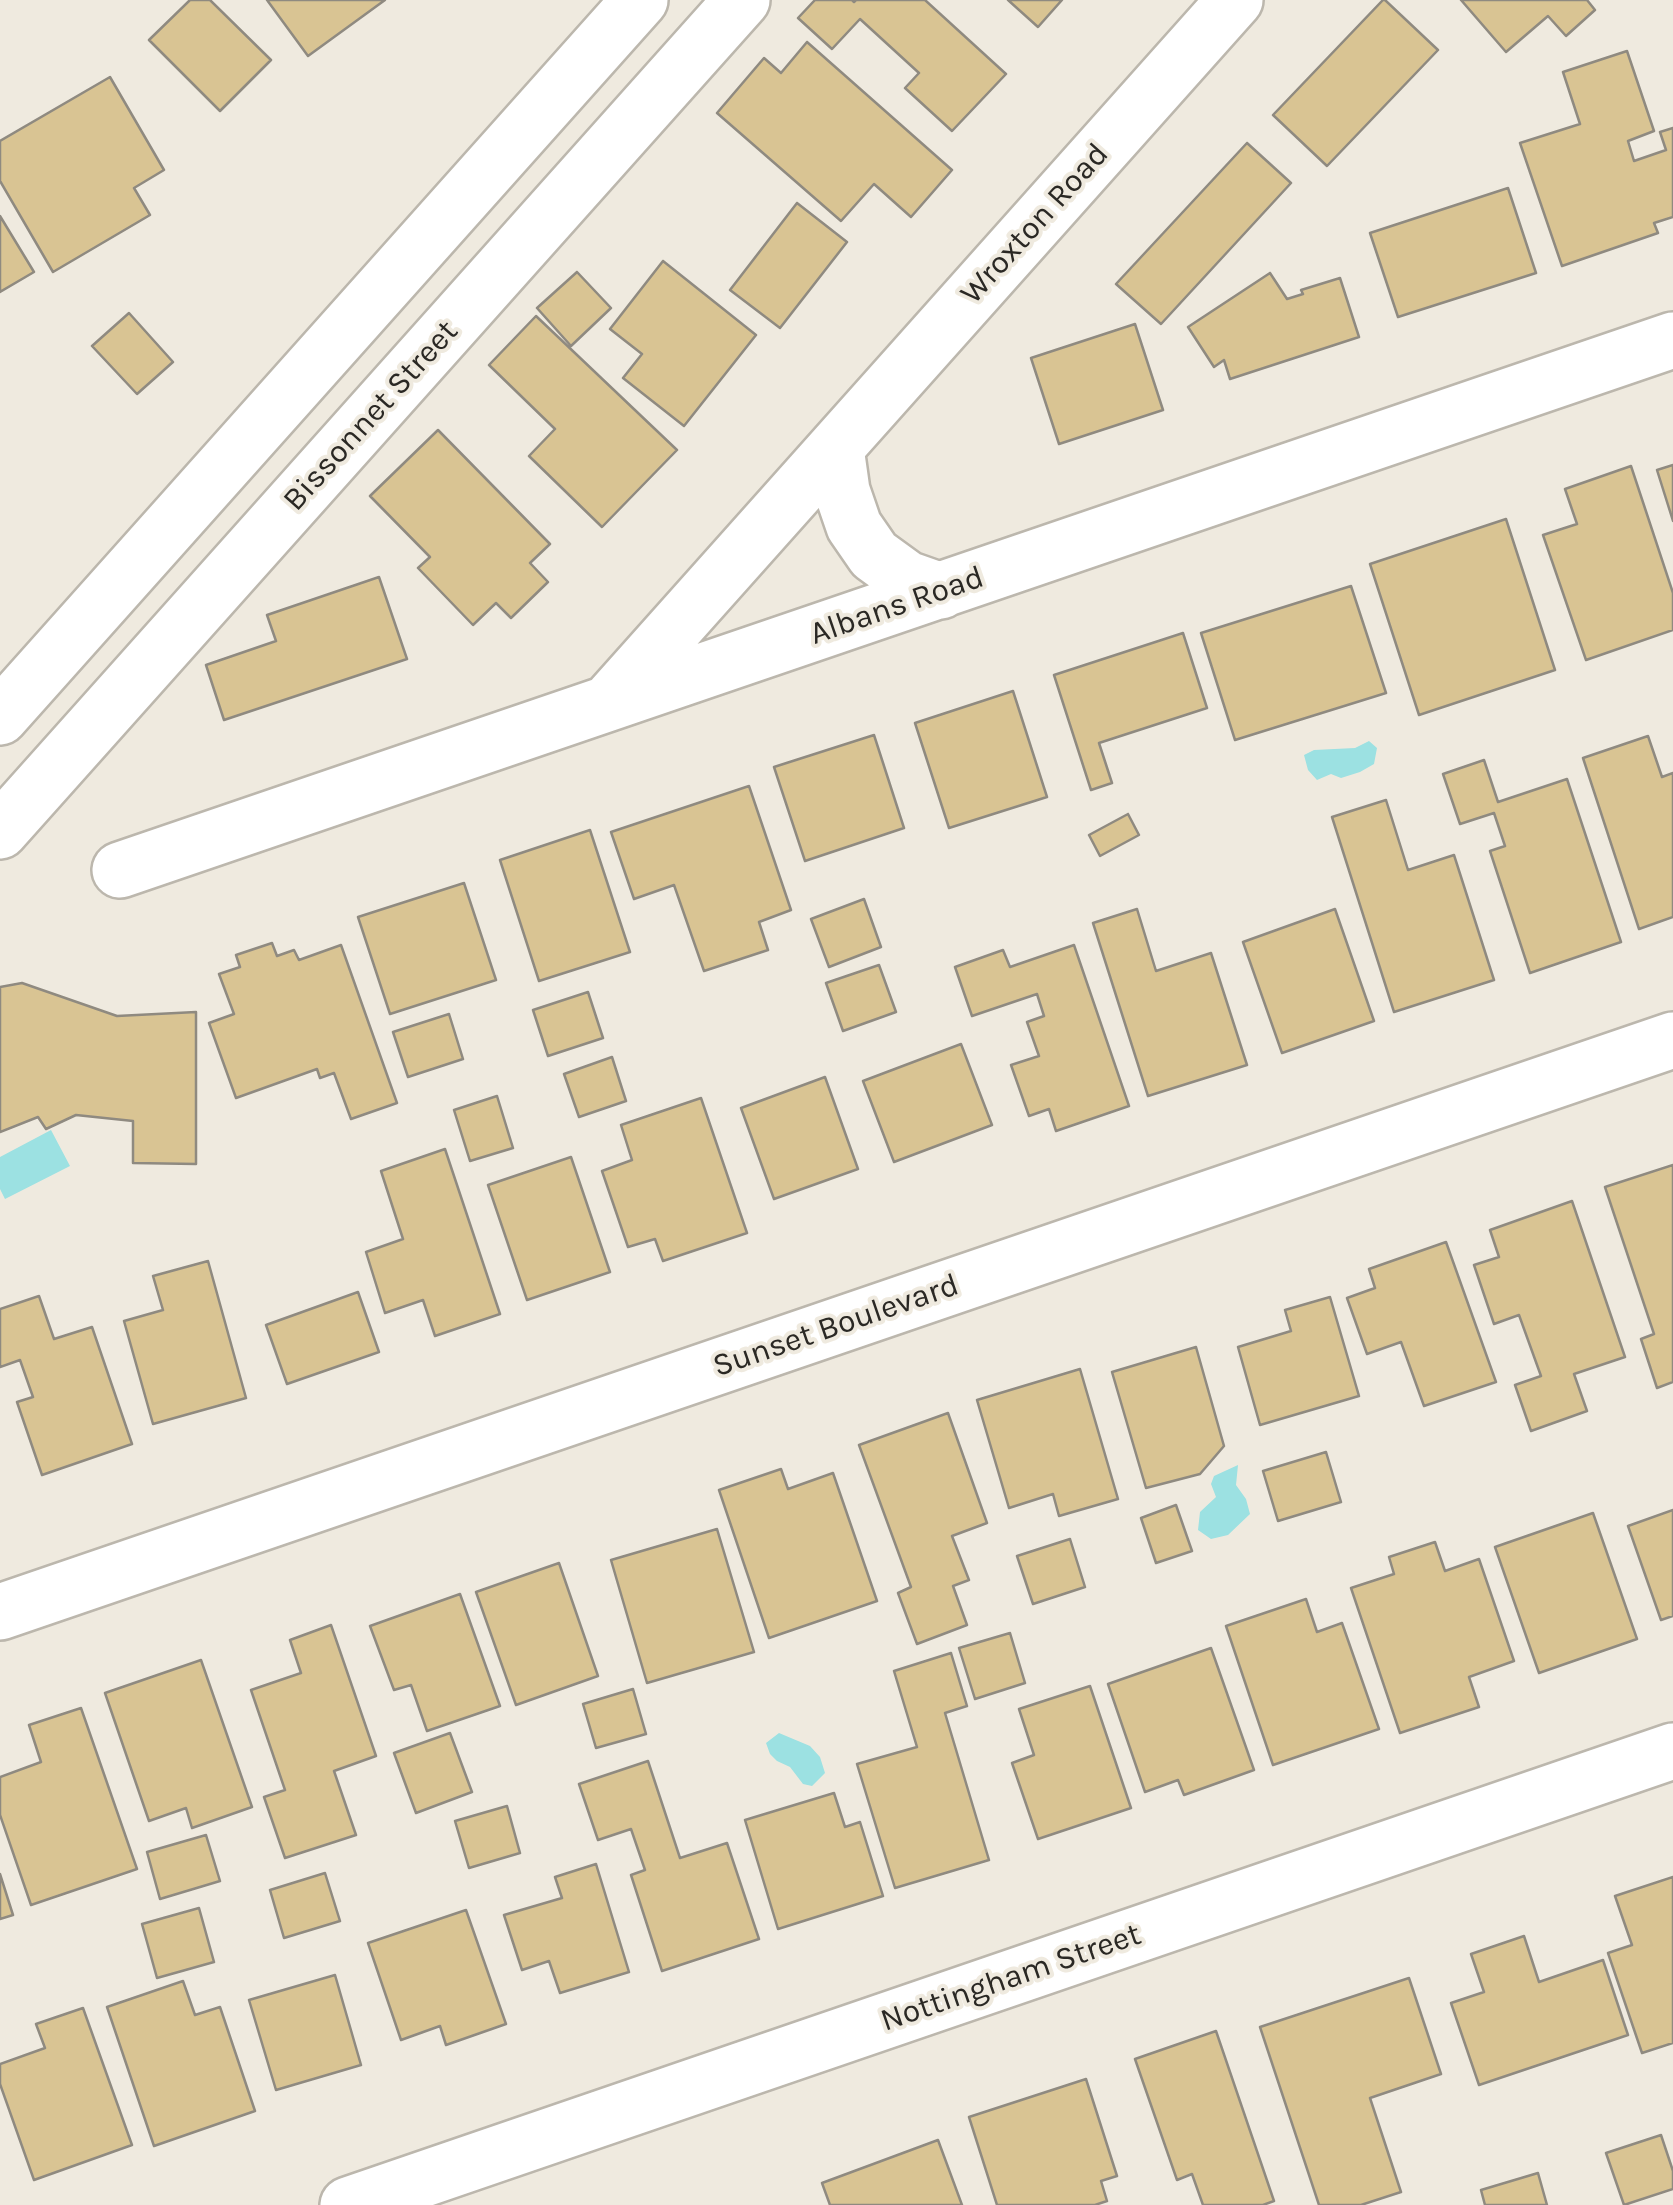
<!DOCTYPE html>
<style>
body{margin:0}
canvas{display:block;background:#efeadf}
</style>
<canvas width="1673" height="2205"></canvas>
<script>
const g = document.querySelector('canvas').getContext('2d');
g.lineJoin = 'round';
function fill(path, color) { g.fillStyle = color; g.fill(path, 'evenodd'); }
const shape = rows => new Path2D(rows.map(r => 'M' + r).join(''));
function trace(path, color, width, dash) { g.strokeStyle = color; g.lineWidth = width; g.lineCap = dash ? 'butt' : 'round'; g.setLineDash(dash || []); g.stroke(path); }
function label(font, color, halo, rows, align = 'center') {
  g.font = font + ' Karla,sans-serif'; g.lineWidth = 8; g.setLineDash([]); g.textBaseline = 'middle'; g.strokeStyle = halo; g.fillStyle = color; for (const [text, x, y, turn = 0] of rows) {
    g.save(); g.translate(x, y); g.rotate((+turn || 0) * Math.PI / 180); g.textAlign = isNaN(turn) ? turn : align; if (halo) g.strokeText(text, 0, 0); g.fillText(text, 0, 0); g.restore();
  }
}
fill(shape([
 [1369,741,1377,748,1374,764,1360,772,1341,778,1331,774,1317,780,1308,770,1304,755,1314,750,1355,748],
 [51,1130,70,1166,5,1199,0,1189,0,1157],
 [1238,1465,1236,1485,1246,1499,1250,1514,1228,1535,1211,1539,1198,1530,1200,1512,1216,1497,1211,1484,1214,1476],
 [779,1733,810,1746,820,1757,825,1773,812,1786,803,1784,790,1767,777,1761,770,1754,766,1743]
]), '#9ce1e2');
const building = shape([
 [190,0,210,0,271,60,220,111,149,40,190,0],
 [267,0,385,0,308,56,267,0],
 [815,0,852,0,854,2,856,0,925,0,1006,74,952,131,905,88,919,73,860,19,832,49,798,18,815,0],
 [1008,0,1062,0,1038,27,1008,0],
 [1383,0,1385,0,1438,50,1327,166,1273,115,1383,0],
 [1461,0,1587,0,1595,10,1566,36,1548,16,1506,52,1461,0],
 [807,42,952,170,911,217,874,184,841,221,717,113,764,58,781,73,807,42],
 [1627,51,1654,131,1628,141,1634,161,1666,150,1660,132,1673,128,1673,217,1654,223,1658,233,1562,266,1520,143,1580,124,1563,72,1627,51],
 [110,77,164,170,134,188,150,215,53,272,0,181,0,141,110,77],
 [1247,143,1291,183,1161,324,1116,284,1247,143],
 [1508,188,1536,273,1398,317,1370,233,1508,188],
 [797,203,847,242,780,328,730,290,797,203],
 [0,216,34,272,0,292,0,216],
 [663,261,756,335,684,426,623,378,642,354,610,329,663,261],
 [577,272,611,308,571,346,537,308,577,272],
 [1270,273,1287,299,1303,294,1301,290,1340,278,1359,337,1230,379,1224,360,1214,367,1188,327,1270,273],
 [129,313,173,362,137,394,92,346,129,313],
 [536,316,677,450,602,527,529,456,555,429,489,365,536,316],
 [1135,324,1163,410,1059,444,1031,358,1135,324],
 [438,430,550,544,530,563,548,582,511,618,496,603,473,625,418,568,430,557,370,496,438,430],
 [1673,465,1673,521,1657,470,1673,465],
 [1631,466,1673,593,1673,630,1586,660,1543,535,1577,524,1565,489,1631,466],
 [1506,519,1555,670,1419,715,1370,564,1506,519],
 [379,577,407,659,224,720,206,665,276,641,267,615,379,577],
 [1351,586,1386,693,1235,740,1201,633,1351,586],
 [1183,633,1207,708,1099,743,1112,783,1091,790,1054,675,1183,633],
 [1013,691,1047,797,949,828,915,723,1013,691],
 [874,735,904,828,805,861,774,767,874,735],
 [1648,736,1662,777,1673,773,1673,917,1639,929,1583,758,1648,736],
 [1484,760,1498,802,1567,779,1621,942,1530,973,1490,851,1505,846,1494,813,1460,824,1443,774,1484,760],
 [749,786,791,910,759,922,768,950,704,971,674,885,634,899,611,832,749,786],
 [1386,800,1408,870,1454,855,1494,980,1394,1012,1332,817,1386,800],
 [1128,814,1139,835,1100,856,1089,835,1128,814],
 [590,830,630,952,539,981,500,860,590,830],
 [464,883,496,980,390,1014,358,917,464,883],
 [864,899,881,947,829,967,811,919,864,899],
 [1137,909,1156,971,1211,953,1247,1065,1148,1096,1093,923,1137,909],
 [1335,909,1374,1021,1282,1053,1243,942,1335,909],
 [272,943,277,956,294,950,299,960,341,945,397,1103,351,1119,334,1073,320,1078,317,1069,236,1098,209,1023,234,1014,219,974,240,967,236,955,272,943],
 [1074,945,1129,1106,1056,1131,1049,1109,1029,1116,1011,1065,1039,1056,1027,1022,1044,1016,1037,994,972,1016,955,967,1003,950,1010,967,1074,945],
 [879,965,896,1012,843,1031,826,983,879,965],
 [22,983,117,1016,196,1012,196,1164,133,1163,133,1121,76,1115,46,1129,38,1117,0,1132,0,987,22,983],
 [588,992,603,1038,548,1056,533,1010,588,992],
 [449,1014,463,1059,408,1077,393,1032,449,1014],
 [961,1044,992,1125,894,1162,863,1081,961,1044],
 [612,1057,626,1101,579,1117,564,1074,612,1057],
 [825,1077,858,1169,774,1199,741,1108,825,1077],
 [497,1096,513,1148,470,1161,454,1110,497,1096],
 [701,1098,747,1233,663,1261,655,1239,628,1247,602,1171,632,1160,621,1125,701,1098],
 [445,1149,500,1314,435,1336,423,1300,385,1313,366,1252,403,1239,381,1171,445,1149],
 [571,1157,610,1272,527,1300,488,1185,571,1157],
 [1673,1165,1673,1382,1657,1388,1641,1339,1654,1334,1605,1187,1673,1165],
 [1572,1201,1625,1357,1574,1374,1587,1411,1531,1431,1515,1385,1541,1376,1519,1315,1494,1324,1474,1265,1499,1257,1490,1230,1572,1201],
 [1446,1242,1496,1382,1424,1406,1401,1342,1367,1354,1347,1298,1375,1288,1369,1269,1446,1242],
 [208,1261,246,1398,153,1424,124,1321,163,1310,153,1276,208,1261],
 [358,1292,379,1352,287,1384,266,1325,358,1292],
 [39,1296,54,1339,92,1327,132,1444,42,1475,17,1402,33,1397,20,1360,0,1367,0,1309,39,1296],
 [1330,1297,1359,1396,1260,1425,1238,1347,1291,1331,1285,1310,1330,1297],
 [1196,1347,1224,1446,1200,1474,1146,1488,1112,1372,1196,1347],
 [1080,1369,1118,1499,1059,1516,1053,1494,1009,1508,977,1400,1080,1369],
 [948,1413,987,1523,952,1536,969,1580,953,1586,967,1625,917,1644,898,1593,911,1587,859,1445,948,1413],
 [1326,1452,1341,1502,1278,1521,1263,1471,1326,1452],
 [781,1469,788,1489,833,1473,877,1601,769,1638,719,1490,781,1469],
 [1176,1505,1192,1551,1156,1563,1141,1518,1176,1505],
 [1673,1510,1673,1616,1661,1620,1628,1526,1673,1510],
 [1593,1513,1637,1639,1539,1673,1495,1547,1593,1513],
 [717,1529,754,1652,647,1683,611,1560,717,1529],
 [1070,1539,1085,1587,1033,1604,1017,1556,1070,1539],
 [1435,1542,1445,1571,1479,1559,1514,1661,1469,1677,1479,1707,1400,1733,1351,1588,1394,1574,1389,1557,1435,1542],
 [559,1563,598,1676,516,1705,476,1592,559,1563],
 [460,1594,500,1706,427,1731,411,1685,394,1690,370,1626,460,1594],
 [1306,1599,1317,1632,1342,1623,1379,1729,1273,1765,1226,1626,1306,1599],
 [331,1625,376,1756,334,1771,356,1835,285,1858,264,1797,285,1790,251,1690,301,1673,290,1640,331,1625],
 [1010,1633,1025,1683,975,1699,959,1648,1010,1633],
 [1211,1648,1254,1770,1184,1795,1178,1780,1145,1792,1108,1684,1211,1648],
 [951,1653,967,1706,945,1713,989,1860,895,1888,857,1764,917,1747,894,1671,951,1653],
 [201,1660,252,1807,192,1828,186,1808,149,1821,105,1693,201,1660],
 [1090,1686,1131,1808,1038,1839,1012,1763,1034,1755,1019,1709,1090,1686],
 [633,1689,646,1734,596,1748,583,1704,633,1689],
 [81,1708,137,1869,31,1905,0,1815,0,1777,41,1762,29,1725,81,1708],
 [450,1733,472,1792,416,1813,394,1753,450,1733],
 [648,1761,680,1858,727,1843,759,1939,662,1971,631,1875,645,1870,631,1829,598,1840,579,1784,648,1761],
 [834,1793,845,1827,860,1822,883,1896,778,1929,745,1820,834,1793],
 [507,1806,520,1853,469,1868,455,1821,507,1806],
 [206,1835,220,1881,160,1899,147,1852,206,1835],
 [596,1864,629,1972,560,1993,549,1961,522,1970,504,1915,562,1898,555,1877,596,1864],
 [325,1873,340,1921,284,1938,270,1890,325,1873],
 [0,1874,13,1915,0,1919,0,1874],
 [1673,1877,1673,2043,1642,2053,1608,1953,1632,1945,1615,1896,1673,1877],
 [199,1908,214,1962,157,1978,142,1924,199,1908],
 [466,1910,506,2024,446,2045,440,2026,401,2040,368,1943,466,1910],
 [1524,1936,1539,1982,1603,1960,1628,2035,1479,2085,1451,2003,1484,1992,1471,1954,1524,1936],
 [335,1975,361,2065,276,2090,249,2000,335,1975],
 [1409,1978,1441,2074,1370,2098,1401,2192,1361,2205,1319,2205,1260,2027,1409,1978],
 [183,1981,195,2015,220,2007,255,2111,154,2146,107,2007,183,1981],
 [83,2008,132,2145,34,2180,0,2084,0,2064,45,2048,36,2024,83,2008],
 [1216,2031,1274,2201,1263,2205,1203,2205,1192,2174,1177,2180,1135,2059,1216,2031],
 [1086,2079,1117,2176,1101,2181,1107,2201,1095,2205,997,2205,969,2117,1086,2079],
 [1661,2135,1673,2171,1673,2189,1624,2205,1606,2153,1661,2135],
 [938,2140,962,2205,830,2205,822,2183,938,2140],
 [1538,2173,1547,2205,1485,2205,1481,2190,1538,2173]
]);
fill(building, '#d9c493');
trace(building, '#8f8a80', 2.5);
const minor = shape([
 [836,448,842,491,854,526,874,555,907,579,941,591],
 [608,703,1235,0],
 [120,870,1673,340],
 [0,1612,1673,1040],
 [348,2205,1673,1751]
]);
const major = shape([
 [0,717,640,0],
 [0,831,742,0]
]);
trace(minor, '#bcb7ad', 60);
trace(major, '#bcb7ad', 60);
trace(minor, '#fff', 55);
trace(major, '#fff', 55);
label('32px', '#2a2824', '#efeadf', [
 ["Wroxton Road",1035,224,-48],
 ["Bissonnet Street",371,416,-48],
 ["Albans Road",897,606,-19],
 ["Sunset Boulevard",836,1326,-19],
 ["Nottingham Street",1011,1978,-19]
]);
</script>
